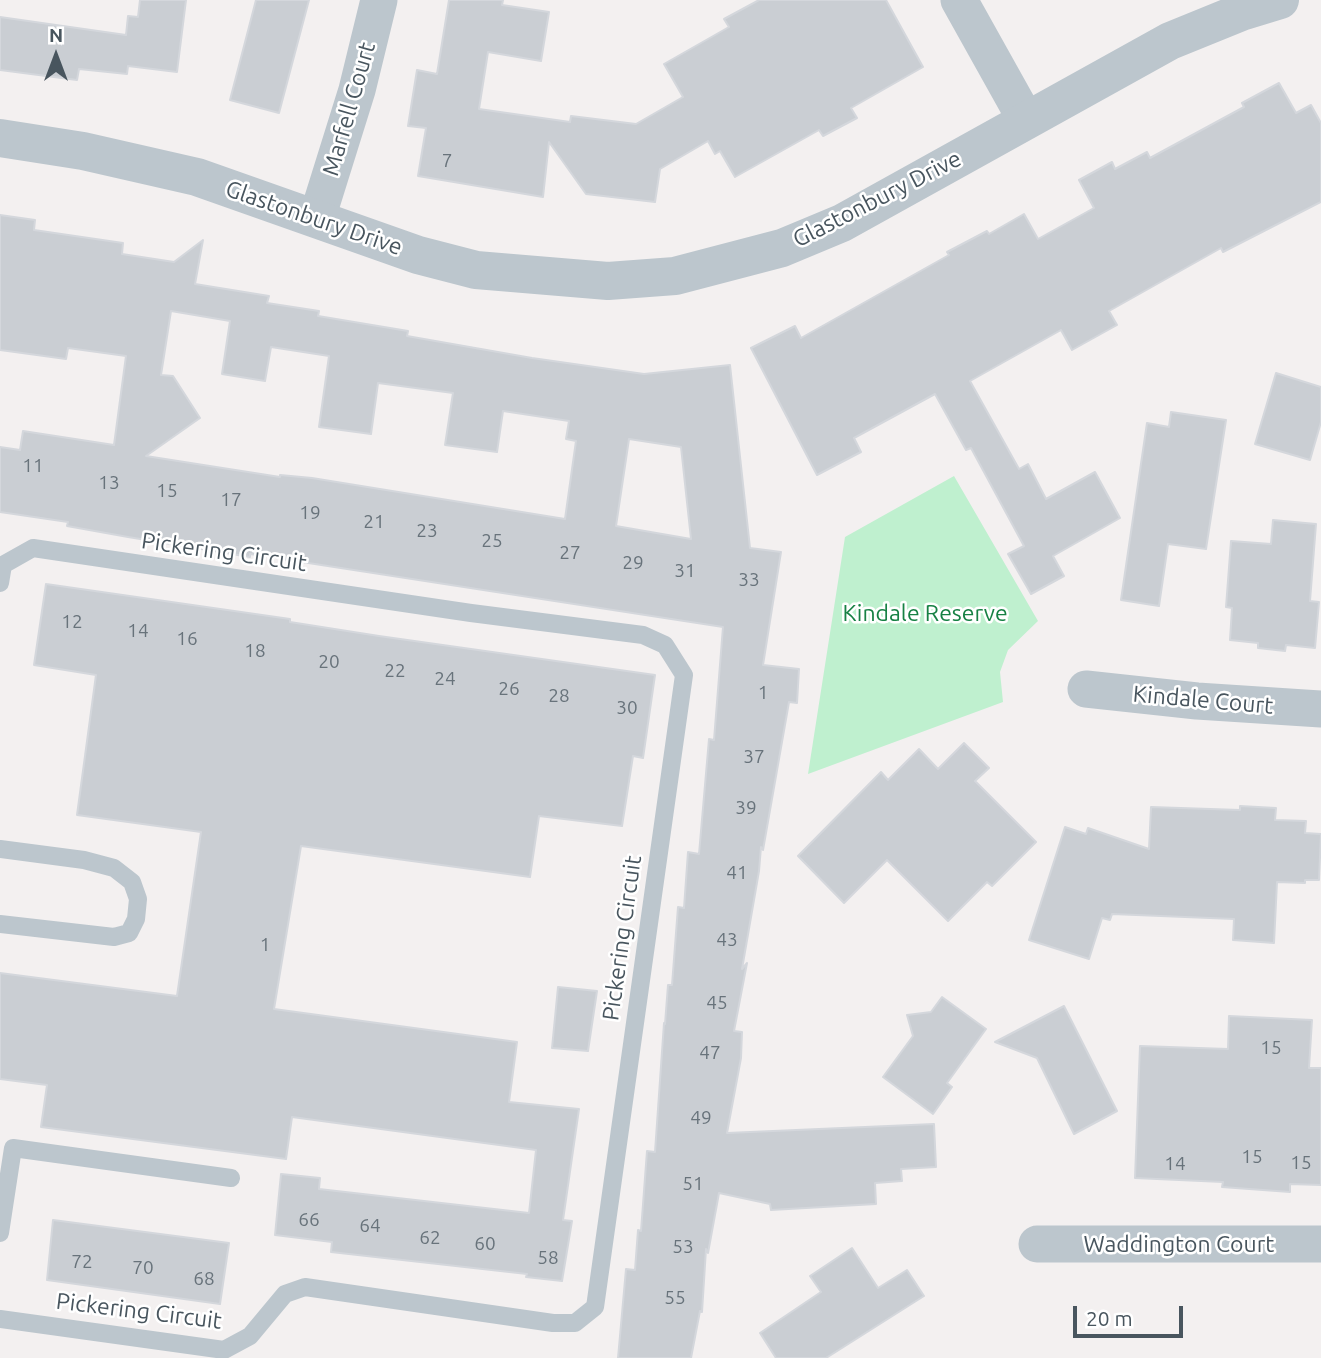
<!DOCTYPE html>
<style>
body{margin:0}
#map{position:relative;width:1321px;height:1358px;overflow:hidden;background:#f3f0f0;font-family:Ubuntu,sans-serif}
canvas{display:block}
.north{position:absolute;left:21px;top:21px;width:70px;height:70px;-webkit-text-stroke:5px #fff;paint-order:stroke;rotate:0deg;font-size:19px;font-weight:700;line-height:28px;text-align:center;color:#48555e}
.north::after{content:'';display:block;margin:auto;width:24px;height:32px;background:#48555e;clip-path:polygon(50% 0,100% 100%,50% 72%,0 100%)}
.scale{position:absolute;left:1073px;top:1306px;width:110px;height:32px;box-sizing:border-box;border:4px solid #48555e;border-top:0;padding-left:9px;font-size:21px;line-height:24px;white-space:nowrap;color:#48555e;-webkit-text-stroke:5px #fff;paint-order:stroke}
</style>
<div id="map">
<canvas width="1321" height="1358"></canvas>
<div class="north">N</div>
<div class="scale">20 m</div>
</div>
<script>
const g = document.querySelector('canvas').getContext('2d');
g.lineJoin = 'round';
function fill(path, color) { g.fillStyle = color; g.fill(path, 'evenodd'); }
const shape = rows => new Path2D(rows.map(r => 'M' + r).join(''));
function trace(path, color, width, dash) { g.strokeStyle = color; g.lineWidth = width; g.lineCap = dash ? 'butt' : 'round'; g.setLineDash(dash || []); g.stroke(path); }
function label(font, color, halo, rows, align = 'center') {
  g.font = font + ' Ubuntu,sans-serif'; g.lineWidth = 5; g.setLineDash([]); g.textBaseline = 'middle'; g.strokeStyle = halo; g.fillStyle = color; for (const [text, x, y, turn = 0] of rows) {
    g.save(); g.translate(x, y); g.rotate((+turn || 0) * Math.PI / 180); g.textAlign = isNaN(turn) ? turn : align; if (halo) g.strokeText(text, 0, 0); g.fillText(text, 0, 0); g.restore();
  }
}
fill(shape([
 [954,476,1038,621,1008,650,1000,672,1003,702,808,774,845,537]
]), '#bff0cf');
const building = shape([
 [140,0,186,0,177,72,128,66,127,74,79,69,77,80,0,70,0,17,126,35,128,16,138,17,140,0],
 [256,0,309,0,279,113,230,100,256,0],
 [449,0,503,0,502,5,549,12,541,61,488,52,479,109,570,122,571,116,636,124,683,97,664,64,729,27,724,19,759,0,886,0,923,67,851,108,857,118,823,136,819,130,735,177,720,151,715,154,708,141,660,169,655,202,586,194,549,142,543,197,418,176,426,128,408,126,417,70,437,74,449,0],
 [1279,83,1296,113,1311,105,1321,123,1321,202,1223,252,1221,248,1109,311,1117,325,1072,350,1061,330,970,381,1019,469,1028,464,1046,499,1095,472,1120,518,1053,556,1064,576,1031,594,1008,554,1024,546,971,448,966,450,935,394,854,438,861,452,817,475,751,348,795,326,801,338,949,255,947,252,987,231,989,234,1024,214,1038,239,1094,208,1079,180,1112,162,1115,169,1147,152,1150,158,1244,107,1242,103,1279,83],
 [0,215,35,220,34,230,123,243,122,254,174,262,203,240,195,284,269,296,267,303,319,311,318,316,408,331,407,336,532,358,644,374,730,365,750,548,781,552,763,665,799,669,797,703,789,702,763,850,761,847,759,871,742,969,747,963,734,1031,742,1032,741,1058,727,1133,934,1124,936,1167,901,1169,902,1181,875,1183,876,1204,771,1210,770,1204,719,1193,708,1253,706,1249,702,1312,700,1311,691,1358,618,1358,626,1269,635,1270,638,1230,641,1231,647,1151,655,1152,664,1023,665,1024,668,985,672,985,678,907,684,908,688,852,699,854,709,739,714,740,723,627,250,554,250,557,128,537,67,526,68,522,0,512,0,447,20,450,23,431,114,445,126,356,68,348,66,359,0,350,0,215],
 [171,311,230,321,222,374,265,381,271,347,329,356,319,427,371,434,378,383,453,393,445,445,497,452,503,411,569,421,566,439,576,441,565,519,312,478,280,475,280,477,146,456,200,418,173,376,161,375,171,311],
 [629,439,681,447,691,539,616,526,629,439],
 [1276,373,1321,387,1321,422,1310,460,1255,444,1276,373],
 [1171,412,1226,420,1206,549,1168,544,1159,606,1121,600,1147,423,1169,427,1171,412],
 [1273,520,1316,524,1310,601,1319,602,1315,648,1286,645,1285,651,1258,648,1258,643,1230,640,1232,608,1226,607,1231,541,1271,544,1273,520],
 [46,584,290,619,290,622,379,636,655,675,643,758,633,756,622,826,539,816,530,877,301,846,274,1009,517,1042,509,1102,579,1109,563,1220,572,1221,562,1281,526,1277,527,1274,331,1252,332,1242,275,1235,281,1174,320,1178,319,1189,529,1213,536,1150,292,1117,286,1159,41,1127,47,1085,0,1079,0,973,177,996,201,832,77,815,96,675,34,665,46,584],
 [964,743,989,768,975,781,1036,842,992,886,987,882,948,921,887,860,844,903,798,856,881,772,888,780,919,749,938,769,964,743],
 [1240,806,1276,808,1275,820,1306,821,1305,833,1321,834,1319,880,1305,880,1305,883,1277,882,1274,943,1233,940,1234,919,1112,914,1110,920,1102,918,1089,959,1029,940,1065,827,1086,834,1088,828,1149,849,1151,807,1240,810,1240,806],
 [558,987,597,991,588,1051,552,1048,558,987],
 [942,997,986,1029,947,1083,952,1087,933,1114,883,1077,913,1036,907,1015,931,1012,942,997],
 [1064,1006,1117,1111,1074,1134,1037,1058,995,1042,1064,1006],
 [1229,1016,1312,1020,1309,1068,1321,1068,1321,1185,1290,1184,1290,1192,1222,1187,1223,1182,1135,1178,1140,1046,1228,1049,1229,1016],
 [53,1220,229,1243,220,1304,47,1280,53,1220],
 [852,1248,878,1288,907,1270,924,1296,826,1358,776,1358,760,1333,821,1292,810,1276,852,1248]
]);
fill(building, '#caced3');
trace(building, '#d4d7dc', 2);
trace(shape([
 [0,583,3,565,33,548,471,613,643,635,665,645,684,675,595,1307,575,1323,553,1323,305,1287,285,1294,250,1336,224,1350,0,1319],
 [0,849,84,860,114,868,132,882,138,899,136,919,129,933,114,937,0,924],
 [0,1233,13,1148,231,1178]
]), '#bcc6cd', 18);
trace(shape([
 [959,0,1026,120],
 [317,218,357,90,379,0],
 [1086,689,1197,701,1321,709],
 [1037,1244,1321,1244]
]), '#bcc6cd', 37);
trace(shape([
 [0,138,83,151,197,177,418,255,476,270,608,281,675,276,782,248,842,223,1170,41,1244,11,1280,0]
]), '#bcc6cd', 38);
label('19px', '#68737b', null, [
 ["7",447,161],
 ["11",33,466],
 ["13",109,483],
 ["15",167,491],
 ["17",231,500],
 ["19",310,513],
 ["21",374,522],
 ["23",427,531],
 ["25",492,541],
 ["27",570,553],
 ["29",633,563],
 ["31",685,571],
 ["33",749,580],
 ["12",72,622],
 ["14",138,631],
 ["16",187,639],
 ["18",255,651],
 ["20",329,662],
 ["22",395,671],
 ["24",445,679],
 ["26",509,689],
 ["1",763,693],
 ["28",559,696],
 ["30",627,708],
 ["37",754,757],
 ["39",746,808],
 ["41",737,873],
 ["43",727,940],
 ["1",265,945],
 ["45",717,1003],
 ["15",1271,1048],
 ["47",710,1053],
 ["49",701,1118],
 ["15",1252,1157],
 ["15",1301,1163],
 ["14",1175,1164],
 ["51",693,1184],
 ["66",309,1220],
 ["64",370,1226],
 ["62",430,1238],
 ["60",485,1244],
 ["53",683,1247],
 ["58",548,1258],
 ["72",82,1262],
 ["70",143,1268],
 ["68",204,1279],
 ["55",675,1298]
]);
label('23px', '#48555e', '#fff', [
 ["Marfell Court",349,109,-74],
 ["Glastonbury Drive",877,199,-27],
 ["Glastonbury Drive",314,218,19],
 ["Pickering Circuit",224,552,8],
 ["Kindale Court",1203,700,5],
 ["Pickering Circuit",622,938,-82],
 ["Waddington Court",1179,1244],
 ["Pickering Circuit",139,1311,7]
]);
label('23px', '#178144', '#fff', [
 ["Kindale Reserve",925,613]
]);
</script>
